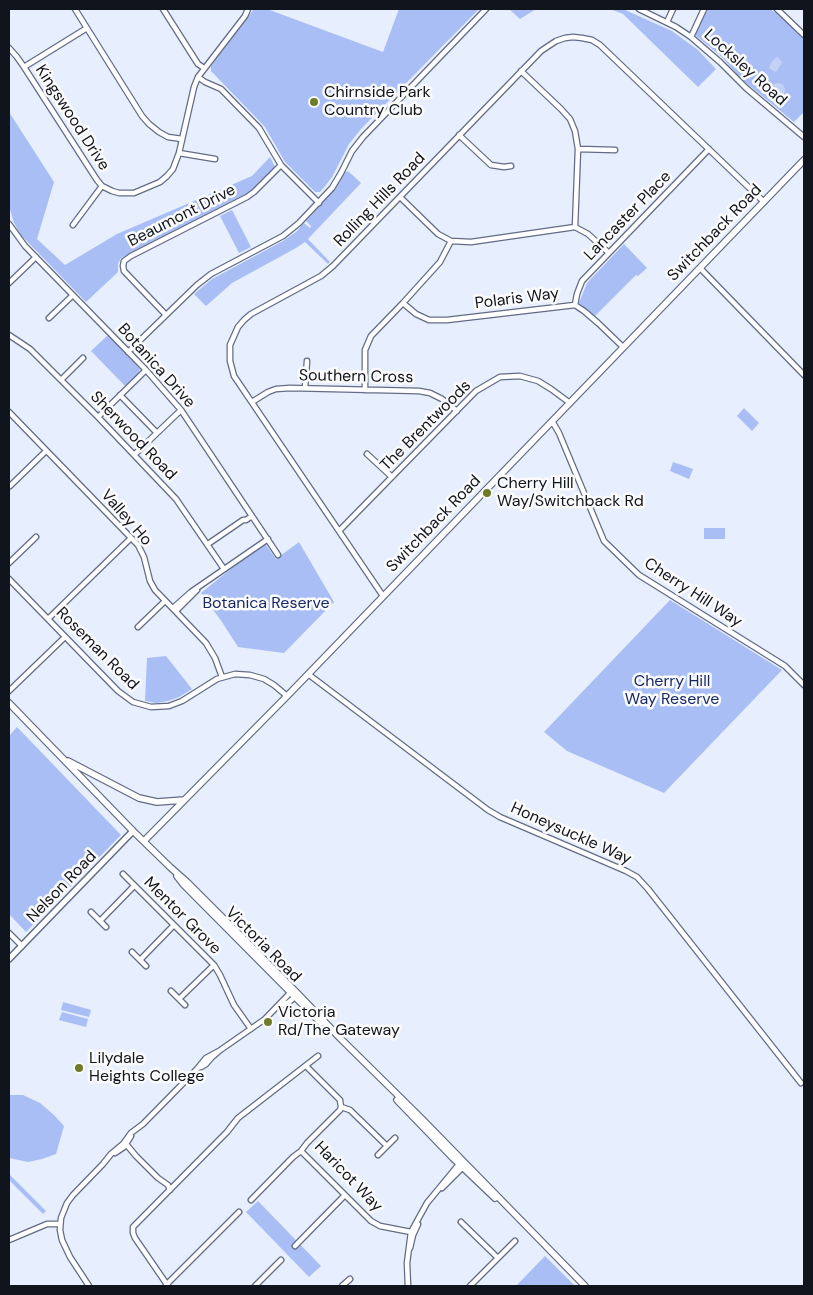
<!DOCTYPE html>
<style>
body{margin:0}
#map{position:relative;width:813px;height:1295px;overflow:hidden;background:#e7eefe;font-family:"DM Sans",sans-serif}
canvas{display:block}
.frame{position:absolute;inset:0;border:10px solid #10141d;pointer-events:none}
</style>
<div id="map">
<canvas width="813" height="1295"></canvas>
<div class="frame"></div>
</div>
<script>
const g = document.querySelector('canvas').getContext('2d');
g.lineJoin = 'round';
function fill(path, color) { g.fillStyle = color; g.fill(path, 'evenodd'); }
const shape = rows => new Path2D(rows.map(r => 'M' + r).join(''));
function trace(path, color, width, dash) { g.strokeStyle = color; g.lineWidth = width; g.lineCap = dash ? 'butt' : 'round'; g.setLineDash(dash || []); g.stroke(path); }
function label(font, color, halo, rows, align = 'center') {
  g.font = font + ' "DM Sans",sans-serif'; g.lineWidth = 5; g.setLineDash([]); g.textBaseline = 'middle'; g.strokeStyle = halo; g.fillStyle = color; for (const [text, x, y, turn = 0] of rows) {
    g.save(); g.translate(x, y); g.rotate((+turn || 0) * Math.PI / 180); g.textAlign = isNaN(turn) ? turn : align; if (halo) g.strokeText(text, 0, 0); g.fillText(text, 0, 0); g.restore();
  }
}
fill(shape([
 [254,9,267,9,383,52,399,9,479,9,361,129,349,144,332,177,326,185,320,192,315,192,285,162,265,127,211,71,211,66],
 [509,9,536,9,520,19],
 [610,9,623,9,672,31,698,50,716,69,698,87,623,14],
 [708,9,769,9,779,14,804,40,804,112,794,122,740,78,722,57,695,35],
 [9,112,54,182,37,239,65,265,117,234,252,176,270,157,275,167,253,190,121,258,118,264,118,272,86,302,20,234,14,223,9,206],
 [345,171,347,172,348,171,361,183,308,239,330,262,328,264,305,242,296,248,232,283,206,306,194,294,212,279,283,241,296,232,304,223,310,228,311,226,306,221,336,188],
 [232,210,251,247,239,253,220,216],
 [624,244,647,268,638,276,636,275,595,316,579,303,587,283],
 [108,335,140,369,138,374,125,386,91,351],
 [744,408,759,423,752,431,737,416],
 [673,462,693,469,689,479,670,471],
 [704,528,725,528,725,539,704,539],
 [264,542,276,559,299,542,334,602,284,653,238,647,222,622,201,593],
 [670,600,782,670,664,793,567,751,544,732],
 [166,656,192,689,179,697,168,701,156,703,145,701,147,658],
 [17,727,121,835,26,932,9,914,9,736],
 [63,1002,91,1010,89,1017,61,1010],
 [62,1012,88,1019,86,1027,59,1020],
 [9,1095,23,1095,40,1103,54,1115,64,1126,56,1154,42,1159,28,1162,9,1158],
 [9,1174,46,1211,43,1214,9,1180],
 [258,1201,321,1266,309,1277,246,1212],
 [545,1256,575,1286,516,1286]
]), '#a8bef5');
fill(shape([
 [776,57,779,58,782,62,777,71,775,72,769,68,771,63],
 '771 90a7 7 0 1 1 14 0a7 7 0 1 1-14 0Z'
]), '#c3d1f4');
const minor = shape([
 [75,9,142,116,149,124,159,132,168,137,182,139],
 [163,9,198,64,204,68],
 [639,9,676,27,691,37,720,62,746,88,804,137],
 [777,9,804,35],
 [667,22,673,9],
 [691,37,704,9],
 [9,48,17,57,24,67,97,180,102,186,112,191,119,193,134,193,160,182,167,176,173,169,179,153,194,87,198,77,245,16,248,9],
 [24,67,87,28],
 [521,71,561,109,570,119,575,131,578,149,575,227],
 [198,77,205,82,221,89,259,128,281,165,319,203],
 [459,135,491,165,504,167,511,166],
 [578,149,615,150],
 [179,153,215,159],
 [400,197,438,234,451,241,471,242,575,227,588,234,609,253],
 [9,224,25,246,146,370,181,410,278,555],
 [73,225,102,186],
 [700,268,804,375],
 [9,283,36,257],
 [403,303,416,314,429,320,447,320,575,305,584,311,598,323,623,347],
 [575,305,577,294,582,281,709,149],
 [166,315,124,271,123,266,124,261,131,256,247,197,254,192,281,165],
 [49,318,73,295],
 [9,335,30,349,98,417,176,499,224,569],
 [128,352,197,285,211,274,283,236,299,223,332,188,341,173,352,151,363,137,486,9],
 [61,380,83,358],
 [305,388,307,361],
 [365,390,365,350,371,336,403,303,440,262,451,241],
 [120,395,157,433],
 [252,402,268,392,276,389,290,388,419,391,430,393,442,399,457,411],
 [9,412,138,545,144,557,150,581,155,590,206,643,215,658,222,677],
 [98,417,146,370],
 [552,421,559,433,604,541,639,575,785,666,804,685],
 [367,454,392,477],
 [134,455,181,410],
 [10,486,46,451],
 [339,531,476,391,500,377,520,376,538,381,551,389,570,403],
 [208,544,243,520,246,520,252,516],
 [9,563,36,537],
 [9,579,118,691,133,702,151,707,169,706,182,701,217,679,235,674,250,675,264,679,274,685,287,696],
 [383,596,234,376,230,361,230,345,238,327,244,320,251,314,321,276,333,266,541,51,556,41,565,38,573,37,582,38,592,40,600,45,764,202],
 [173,608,191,592,268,539],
 [176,611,197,590],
 [48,619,131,538],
 [138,627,165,601],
 [308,674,488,810,500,817,626,871,637,877,648,889,801,1083],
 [9,691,65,637],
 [123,874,214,965,220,975,234,1005,251,1029],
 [91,912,106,927],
 [100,921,134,886],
 [9,933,22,946],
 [132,952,146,966],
 [140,960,174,925],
 [171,991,185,1005],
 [179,999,214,965],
 [279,1007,289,1002,297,995],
 [306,1066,340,1100,341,1107,340,1110,307,1143,301,1151,371,1221,380,1226,411,1232,413,1235],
 [201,1067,206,1064,212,1057,219,1051,265,1019,292,991],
 [341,1107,350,1110,387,1146],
 [123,1144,126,1144,136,1156,158,1178,168,1185,170,1190],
 [115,1153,124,1147,131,1136],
 [378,1155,395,1138],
 [442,1188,465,1165],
 [251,1200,293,1157,301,1151],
 [461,1222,498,1258],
 [9,1240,47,1224,60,1224],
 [295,1246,345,1195],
 [410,1248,413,1235,418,1224],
 [166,1285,239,1212],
 [89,1286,70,1257,62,1240,60,1230,61,1218,67,1203,73,1195,103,1164,111,1154,123,1144,131,1133,143,1124,197,1069,206,1058,219,1051],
 [168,1286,135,1238,133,1233,133,1227,227,1132,238,1118,318,1056],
 [255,1286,281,1260],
 [342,1286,350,1279],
 [408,1286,407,1263,411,1232,427,1203,460,1163],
 [470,1286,515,1241]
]);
const tertiary = shape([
 [9,959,133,831]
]);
const secondary = shape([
 [9,703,133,831,170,867,187,882,235,930,298,994,341,1039,421,1118,585,1286],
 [68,761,139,798,157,802,184,800],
 [144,841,291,692,804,160],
 [177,876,184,885,321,1023],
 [397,1100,453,1158,495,1198]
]);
trace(minor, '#626c84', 7);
trace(tertiary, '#626c84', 8);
trace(secondary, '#626c84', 8);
trace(minor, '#fff', 4.5);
trace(tertiary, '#fff', 5);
trace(secondary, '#fff', 5.5);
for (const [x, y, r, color] of [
 [314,102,5,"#6e7b28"],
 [487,493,5,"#6e7b28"],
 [268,1022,5,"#6e7b28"],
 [79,1068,5,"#6e7b28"]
]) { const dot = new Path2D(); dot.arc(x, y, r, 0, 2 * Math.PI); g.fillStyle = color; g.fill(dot); trace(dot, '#fbfbfb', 2); }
label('16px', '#10141d', '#fbfbfb', [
 ["Locksley Road",745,68,42],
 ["Kingswood Drive",72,118,57],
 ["Rolling Hills Road",380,200,-46],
 ["Beaumont Drive",182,216,-27],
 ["Lancaster Place",628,216,-46],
 ["Switchback Road",715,233,-46],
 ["Polaris Way",517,299,-7],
 ["Botanica Drive",156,366,48],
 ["Southern Cross",356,377,1],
 ["The Brentwoods",426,426,-45],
 ["Sherwood Road",133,436,46],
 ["Valley Ho",126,518,49],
 ["Switchback Road",434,524,-46],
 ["Cherry Hill Way",693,593,33],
 ["Roseman Road",97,649,45],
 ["Honeysuckle Way",571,834,24],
 ["Nelson Road",62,887,-46],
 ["Mentor Grove",182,916,45],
 ["Victoria Road",263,945,45],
 ["Haricot Way",348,1177,46]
]);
label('16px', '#10141d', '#fbfbfb', [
 ["Chirnside Park",324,93],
 ["Country Club",324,111],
 ["Cherry Hill",497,484],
 ["Way/Switchback Rd",497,502],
 ["Victoria",278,1013],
 ["Rd/The Gateway",278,1031],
 ["Lilydale",89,1059],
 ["Heights College",89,1077]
], 'left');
label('16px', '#18296a', '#fbfbfb', [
 ["Botanica Reserve",266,604],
 ["Cherry Hill",672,682],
 ["Way Reserve",672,700]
]);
</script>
